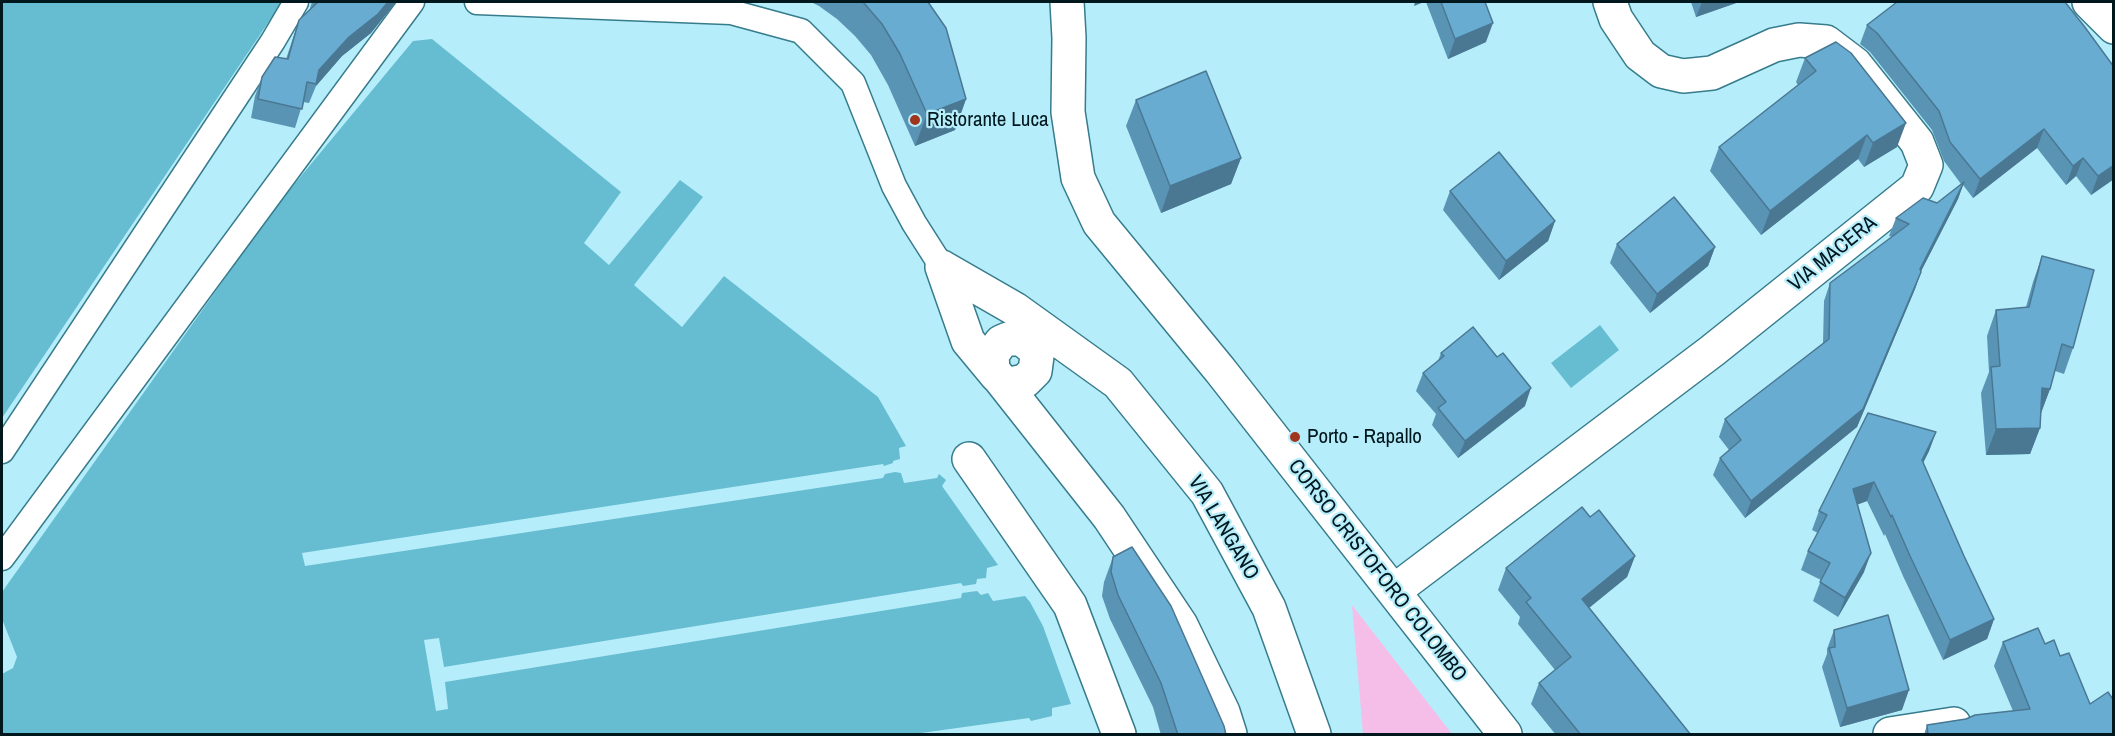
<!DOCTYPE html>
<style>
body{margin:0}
#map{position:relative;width:2115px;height:736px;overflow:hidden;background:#b6edfa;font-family:"Archivo Narrow",sans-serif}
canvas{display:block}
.frame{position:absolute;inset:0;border:3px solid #00171e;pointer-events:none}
</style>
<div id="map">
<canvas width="2115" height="736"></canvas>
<div class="frame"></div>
</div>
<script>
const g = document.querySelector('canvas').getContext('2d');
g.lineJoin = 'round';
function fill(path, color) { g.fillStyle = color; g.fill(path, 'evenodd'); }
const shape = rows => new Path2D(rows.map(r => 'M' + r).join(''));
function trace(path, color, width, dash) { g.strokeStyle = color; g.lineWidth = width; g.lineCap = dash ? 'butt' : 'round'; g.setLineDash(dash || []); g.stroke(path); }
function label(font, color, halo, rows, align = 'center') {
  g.font = font + ' "Archivo Narrow",sans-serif'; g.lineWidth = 4.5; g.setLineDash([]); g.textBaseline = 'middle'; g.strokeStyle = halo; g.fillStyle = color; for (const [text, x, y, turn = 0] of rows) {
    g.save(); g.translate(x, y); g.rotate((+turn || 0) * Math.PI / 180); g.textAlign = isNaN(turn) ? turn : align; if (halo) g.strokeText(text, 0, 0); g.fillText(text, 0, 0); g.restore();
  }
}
fill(shape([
 [1352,605,1452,734,1363,734]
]), '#f5bee9');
fill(shape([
 [2,2,282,2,2,418],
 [432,39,621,192,584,243,609,265,680,180,703,197,634,285,682,327,724,276,878,397,906,446,899,448,900,459,893,461,893,463,884,466,883,464,302,553,305,566,883,478,885,474,895,472,901,473,904,483,937,478,939,474,946,480,942,486,998,565,987,568,986,578,977,579,976,584,963,586,961,583,444,667,439,638,424,640,436,711,448,709,445,682,961,598,962,593,977,591,981,595,988,593,993,601,1025,596,1030,602,1043,626,1071,704,1052,708,1052,716,1031,721,1029,718,914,734,2,734,2,674,13,668,17,657,2,619,2,592,277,205,413,41],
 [1600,325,1619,350,1571,388,1551,363]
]), '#66bdd1');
const lane = shape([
 [477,2,731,12,801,31,853,83,894,186,914,223,942,267],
 [2,451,273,41,296,2],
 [2,558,412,2]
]);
const street = shape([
 [2089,2,2114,27],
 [942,267,1015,309,1118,383,1207,493,1269,608,1314,734],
 [942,267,968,341,997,376],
 [1003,381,1010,384,1025,381,1035,371,1037,356,1034,349,1022,339,1008,339,1001,342,992,355,993,370,1109,517,1181,625,1223,712,1230,734],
 [969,459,1070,605,1119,734],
 [1394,591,1712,351,1917,187,1926,165,1917,142,1855,64,1826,42,1799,40,1774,45,1712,73,1683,76,1661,71,1640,55,1616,19,1610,2],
 [1890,734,1954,724]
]);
const secondary = shape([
 [1067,2,1069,38,1068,112,1078,178,1099,223,1220,370,1505,734]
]);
trace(lane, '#367c8c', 27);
trace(street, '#367c8c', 36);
trace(secondary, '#367c8c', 36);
trace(lane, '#fff', 24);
trace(street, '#fff', 33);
trace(secondary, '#fff', 33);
fill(shape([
 [312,2,396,2,371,33,342,56,316,86,309,103,303,102,295,128,251,118,255,96,262,77,286,59,299,20,309,11],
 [811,2,928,2,966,99,955,130,915,146,888,85,871,55,855,36,837,19,819,6],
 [1426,2,1485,2,1486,42,1448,59],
 [1691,2,1739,2,1696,17],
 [1897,2,2114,179,2091,195,2076,176,2066,185,2037,148,1973,198,1963,185,1958,199,1921,271,1915,289,1857,427,1745,518,1713,475,1720,458,1729,450,1719,437,1725,419,1823,343,1824,301,1830,283,1892,237,1889,236,1896,218,1937,203,1961,184,1944,161,1932,130,1870,52,1860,44,1867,25],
 [1805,58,1897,147,1864,167,1858,159,1761,235,1710,171,1719,147,1798,85,1796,82],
 [1136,100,1241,158,1231,184,1161,213,1126,126],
 [1450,191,1555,221,1548,241,1499,280,1443,210],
 [1617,244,1715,247,1708,266,1650,313,1610,263],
 [2042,256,2073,348,2064,374,2055,371,2050,389,2040,415,2040,428,2030,454,1986,455,1981,393,1989,372,1987,336,1996,310,2026,307,2033,282],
 [1441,353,1525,406,1458,458,1432,425,1436,414,1416,391,1423,373,1438,361],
 [1936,432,1929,451,1923,463,1964,556,1994,619,1987,639,1943,660,1903,576,1885,534,1884,536,1867,501,1858,504,1864,572,1838,617,1813,601,1821,580,1801,570,1808,551,1818,533,1812,530,1819,511],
 [1590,517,1635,556,1627,577,1589,608,1691,735,1556,735,1531,704,1539,683,1555,670,1518,624,1520,617,1498,590,1506,568],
 [1113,557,1226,735,1161,735,1153,707,1110,619,1102,596,1104,582],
 [1834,630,1902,710,1840,727,1822,667,1827,654,1827,649],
 [2003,642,2045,644,2060,656,2090,704,2114,735,1924,735,1927,725,2013,711,1994,666]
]), '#5a94b5');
fill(shape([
 [388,2,396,2,371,33,342,56,316,86,319,70,349,37],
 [1415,2,1424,2,1414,6],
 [1702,2,1739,2,1696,17],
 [1493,23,1486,42,1448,59,1455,39],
 [966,99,955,130,915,146,927,114],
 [1906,123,1897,147,1864,167,1873,143],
 [2044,129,2037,148,1973,198,1980,179],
 [1867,135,1858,159,1761,235,1770,211],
 [1241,158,1231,184,1161,213,1170,186],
 [2083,158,2076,176,2066,185,2073,166],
 [2114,165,2114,179,2091,195,2098,176],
 [1964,182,1958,199,1913,287,1920,269],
 [1555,221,1548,241,1499,280,1506,261],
 [1715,247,1708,266,1650,313,1657,294],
 [1921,272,1915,289,1857,427,1745,518,1751,501],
 [1531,388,1525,406,1458,458,1465,441],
 [2042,388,2050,389,2040,416],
 [2040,428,2030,454,1986,455,1996,429],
 [1936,432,1929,451,1915,479,1922,460],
 [1874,482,1867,501,1846,509,1853,489],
 [1871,553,1864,572,1838,617,1845,598],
 [1635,556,1627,577,1574,620,1582,599],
 [1994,619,1987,639,1943,660,1950,640],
 [1909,690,1902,710,1840,727,1847,708]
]), '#4a7893');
const building = shape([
 [318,2,388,2,378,14,349,37,319,70,316,84,307,82,302,109,258,99,262,77,275,57,288,59,299,20,318,2],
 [863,2,928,2,946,28,966,99,927,114,900,54,882,24,863,2],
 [1441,2,1485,2,1493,23,1455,39,1441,2],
 [1897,2,2065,2,2084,26,2114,67,2114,165,2098,176,2083,158,2073,166,2044,129,1980,179,1950,142,1939,111,1877,33,1867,25,1897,2],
 [1836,42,1851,53,1906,123,1873,143,1867,135,1770,211,1719,147,1816,71,1805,58,1836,42],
 [1206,71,1241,158,1170,186,1136,100,1206,71],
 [1499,152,1555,221,1506,261,1450,191,1499,152],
 [1964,182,1920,269,1921,272,1863,409,1751,501,1720,458,1741,440,1725,419,1829,339,1830,283,1909,224,1896,218,1923,198,1937,203,1964,182],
 [1674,197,1715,247,1657,294,1617,244,1674,197],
 [2042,256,2094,270,2073,348,2062,344,2050,389,2042,388,2040,428,1996,429,1991,367,2000,366,1996,310,2029,307,2042,256],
 [1473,327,1497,357,1503,353,1531,388,1465,441,1438,408,1446,402,1423,373,1444,356,1441,353,1473,327],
 [1868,413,1936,432,1922,460,1964,556,1994,619,1950,640,1910,556,1892,515,1891,517,1874,482,1853,489,1871,553,1845,598,1820,582,1830,563,1808,551,1827,515,1819,511,1868,413],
 [1582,507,1590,517,1599,510,1635,556,1582,599,1691,735,1581,735,1539,683,1571,657,1526,602,1531,598,1506,568,1582,507],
 [1132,547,1171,606,1224,726,1226,735,1178,735,1161,683,1118,595,1111,572,1113,557,1132,547],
 [1888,615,1909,690,1847,708,1829,648,1835,647,1834,630,1888,615],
 [2038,628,2045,644,2054,640,2060,656,2069,653,2090,704,2108,692,2114,701,2114,735,1928,735,1927,725,1966,719,1975,715,2030,709,2003,642,2038,628]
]);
fill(building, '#69acd2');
trace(building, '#4a7893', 1.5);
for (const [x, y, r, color] of [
 [915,120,6,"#9e351c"],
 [1295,437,6,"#9e351c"]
]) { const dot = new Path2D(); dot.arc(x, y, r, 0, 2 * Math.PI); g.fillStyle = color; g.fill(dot); trace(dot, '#b6edfa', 2); }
label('21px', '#00171e', '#b6edfa', [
 ["Ristorante Luca",927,120],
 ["Porto - Rapallo",1307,437]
], 'left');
label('21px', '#00171e', '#b6edfa', [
 ["VIA MACERA",1833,254,-39],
 ["VIA LANGANO",1223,528,59],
 ["CORSO CRISTOFORO COLOMBO",1377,571,52]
]);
</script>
